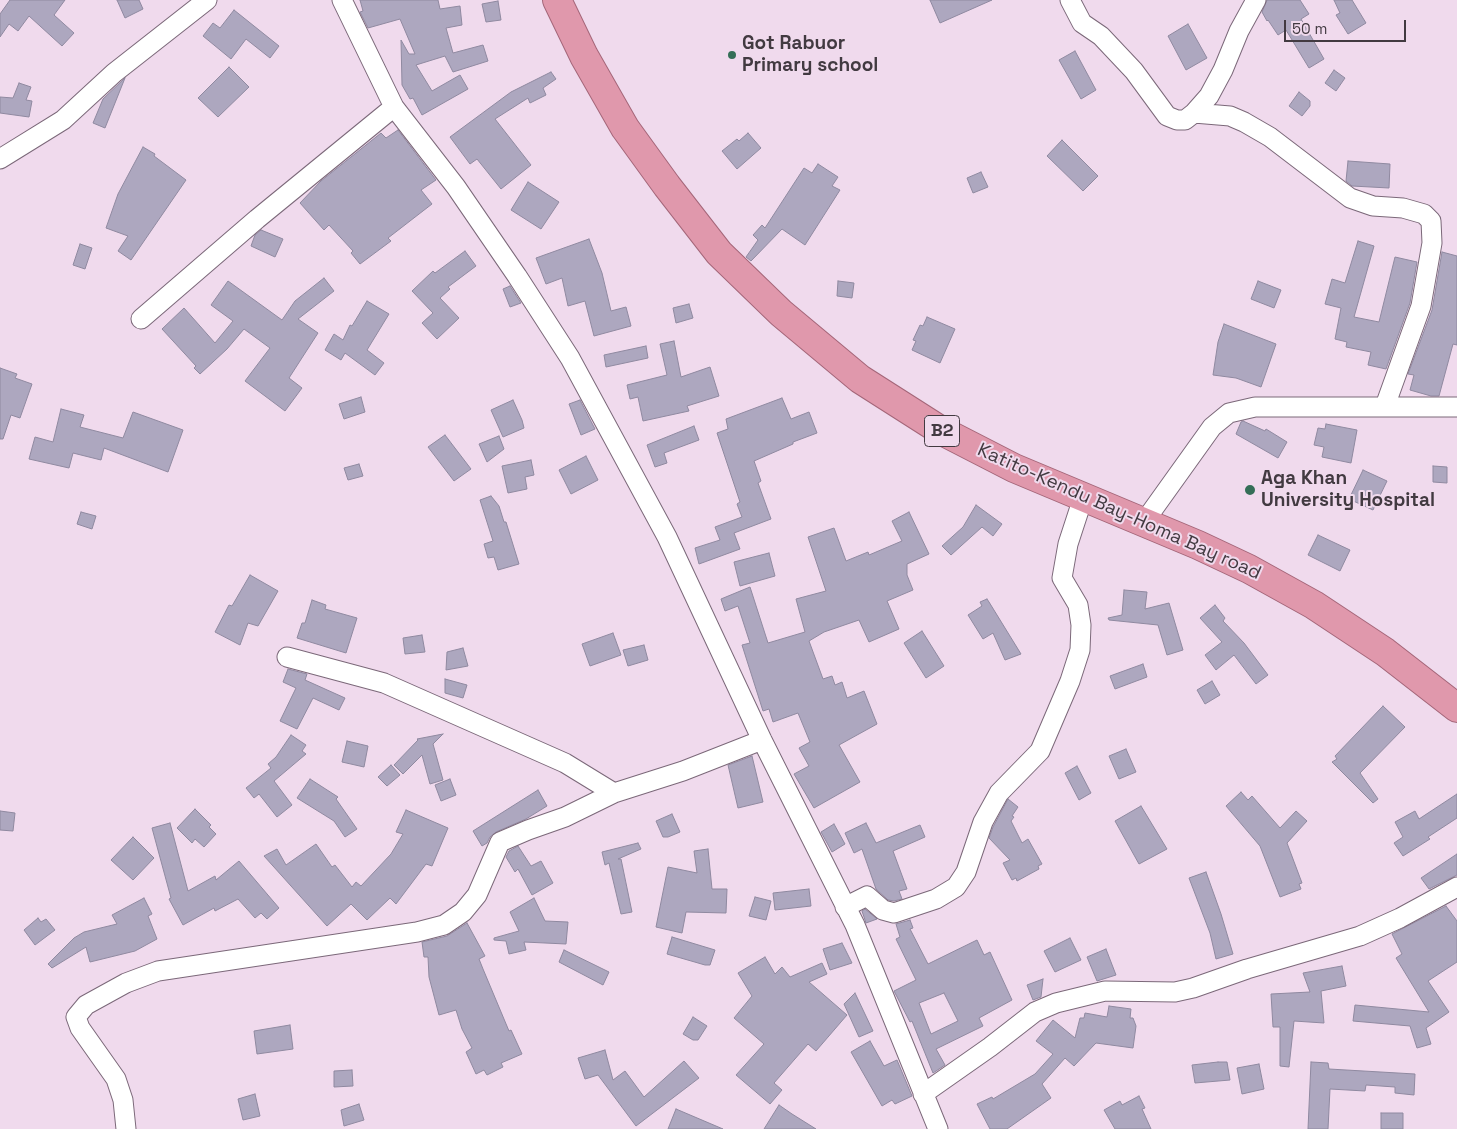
<!DOCTYPE html>
<style>
body{margin:0}
#map{position:relative;width:1457px;height:1129px;overflow:hidden;background:#f0daed;font-family:"Space Grotesk",sans-serif}
canvas{display:block}
.scale{position:absolute;left:1284px;top:20px;width:122px;height:22px;box-sizing:border-box;border:2px solid #423a41;border-top:0;padding-left:6px;font-size:15px;line-height:18px;white-space:nowrap;color:#423a41;-webkit-text-stroke:4px #f0daed;paint-order:stroke}
</style>
<div id="map">
<canvas width="1457" height="1129"></canvas>
<div class="scale">50 m</div>
</div>
<script>
const g = document.querySelector('canvas').getContext('2d');
g.lineJoin = 'round';
function fill(path, color) { g.fillStyle = color; g.fill(path, 'evenodd'); }
const shape = rows => new Path2D(rows.map(r => 'M' + r).join(''));
function trace(path, color, width, dash) { g.strokeStyle = color; g.lineWidth = width; g.lineCap = dash ? 'butt' : 'round'; g.setLineDash(dash || []); g.stroke(path); }
function label(font, color, halo, rows, align = 'center') {
  g.font = font + ' "Space Grotesk",sans-serif'; g.lineWidth = 4; g.setLineDash([]); g.textBaseline = 'middle'; g.strokeStyle = halo; g.fillStyle = color; for (const [text, x, y, turn = 0] of rows) {
    g.save(); g.translate(x, y); g.rotate((+turn || 0) * Math.PI / 180); g.textAlign = isNaN(turn) ? turn : align; if (halo) g.strokeText(text, 0, 0); g.fillText(text, 0, 0); g.restore();
  }
}
const building = shape([
 [10,0,65,0,54,15,74,33,62,46,29,16,18,31,9,24,0,37,0,14,10,0],
 [117,0,139,0,143,9,125,18,117,0],
 [360,0,438,0,440,9,460,6,462,25,446,28,453,53,483,45,488,61,453,72,445,56,416,65,432,91,460,75,468,89,422,115,413,98,410,99,402,85,401,40,409,54,415,54,400,19,368,28,360,12,363,11,360,0],
 [930,0,992,0,940,23,930,0],
 [1267,0,1300,0,1309,14,1301,19,1324,59,1309,68,1286,30,1278,35,1268,20,1267,21,1262,12,1267,0],
 [1334,0,1352,0,1366,23,1348,34,1336,15,1340,13,1334,0],
 [498,1,501,20,486,22,482,4,498,1],
 [234,10,279,46,270,58,246,39,231,59,203,36,213,23,220,28,234,10],
 [1188,24,1207,58,1186,70,1168,36,1188,24],
 [1075,51,1096,90,1081,99,1059,60,1075,51],
 [229,67,249,87,218,117,198,98,229,67],
 [1334,70,1345,78,1336,91,1325,83,1334,70],
 [551,72,556,79,543,88,546,95,530,103,528,98,495,119,531,165,501,189,477,159,470,164,450,137,511,92,551,72],
 [125,78,105,128,93,123,103,99,125,78],
 [19,83,31,87,26,100,32,101,29,117,0,113,0,97,13,98,19,83],
 [1299,92,1310,101,1310,106,1302,116,1289,106,1299,92],
 [398,130,436,180,421,190,432,204,388,238,391,241,360,264,351,253,353,251,329,225,324,230,300,203,321,181,381,133,386,138,398,130],
 [748,133,761,148,737,169,722,151,737,139,739,141,748,133],
 [1062,140,1098,176,1083,191,1047,156,1062,140],
 [143,147,155,154,154,156,186,180,131,260,118,251,128,236,106,228,118,194,143,147],
 [1348,161,1390,164,1389,188,1352,186,1346,181,1348,161],
 [818,164,838,177,832,186,840,190,805,245,782,229,751,261,746,257,758,240,753,235,762,225,765,228,804,168,812,173,818,164],
 [981,172,988,187,973,193,967,178,981,172],
 [528,182,559,202,541,229,511,210,528,182],
 [261,230,283,239,275,257,251,246,255,235,261,230],
 [589,239,602,273,611,311,626,307,631,326,594,336,585,301,568,306,562,278,546,284,536,258,589,239],
 [1358,241,1374,246,1354,317,1379,322,1395,257,1417,262,1410,303,1386,369,1368,365,1371,352,1346,347,1347,342,1335,339,1341,308,1325,304,1332,279,1345,283,1358,241],
 [80,244,92,248,85,269,73,265,80,244],
 [465,251,476,266,448,287,450,289,440,298,459,318,437,339,422,323,433,313,412,291,433,271,435,273,465,251],
 [1442,252,1457,256,1457,345,1453,344,1439,396,1431,396,1410,390,1414,375,1408,374,1432,310,1442,252],
 [324,278,334,291,298,319,318,333,289,378,302,388,285,411,245,381,270,348,244,329,227,349,200,374,194,368,196,366,162,329,184,308,215,343,233,321,211,305,228,281,282,320,295,301,324,278],
 [838,281,854,283,852,298,837,296,838,281],
 [1258,281,1281,290,1274,308,1251,299,1258,281],
 [510,286,521,303,510,307,503,289,510,286],
 [367,301,389,314,367,350,384,363,375,375,345,353,341,360,325,350,334,334,343,340,350,325,352,326,367,301],
 [689,304,693,318,676,323,673,308,689,304],
 [927,317,955,329,940,363,912,350,916,341,913,340,920,325,923,326,927,317],
 [1224,324,1276,344,1261,387,1236,378,1213,375,1218,342,1224,324],
 [674,341,681,377,710,367,719,396,687,406,689,411,643,421,638,397,630,399,627,385,667,375,660,344,674,341],
 [646,346,648,358,606,367,604,355,646,346],
 [0,368,17,374,15,378,32,384,20,418,11,415,3,439,0,439,0,368],
 [361,397,365,412,344,419,339,404,361,397],
 [782,398,791,419,809,412,817,433,793,442,793,444,754,461,761,481,758,483,771,519,734,533,740,549,699,564,695,548,720,540,715,527,742,517,737,504,740,502,717,433,728,429,726,419,782,398],
 [513,400,522,420,524,428,503,437,491,410,513,400],
 [580,400,595,429,581,435,569,404,580,400],
 [61,409,84,415,80,427,123,438,133,412,183,430,168,472,104,448,101,460,73,453,69,468,29,459,35,437,53,442,61,409],
 [1243,421,1265,431,1266,429,1287,442,1278,458,1236,434,1241,422,1243,421],
 [1326,424,1357,430,1351,463,1322,457,1324,447,1314,445,1318,428,1325,429,1326,424],
 [694,426,699,440,664,453,667,463,655,467,647,445,694,426],
 [445,435,471,469,454,481,428,447,445,435],
 [499,436,504,449,487,462,479,444,499,436],
 [586,456,598,480,571,494,559,470,586,456],
 [531,460,534,475,525,477,527,489,508,493,502,466,531,460],
 [359,464,363,476,348,480,344,468,359,464],
 [1433,466,1447,467,1447,483,1433,482,1433,466],
 [1363,470,1387,481,1373,510,1349,499,1363,470],
 [491,496,499,506,504,522,506,522,519,564,498,570,494,557,488,558,484,544,493,541,480,500,491,496],
 [976,505,1002,524,993,536,982,527,951,555,942,546,963,527,976,505],
 [81,512,96,516,92,529,77,524,81,512],
 [909,512,929,554,907,564,907,575,913,590,887,601,899,629,869,642,859,620,824,632,809,641,823,679,832,676,835,685,842,682,847,698,864,691,877,724,839,745,860,782,814,808,794,774,809,766,799,748,810,742,798,713,773,722,769,709,763,711,742,645,750,643,738,606,725,611,721,599,750,587,768,643,805,632,796,599,826,591,808,537,834,528,846,561,868,552,869,555,902,541,892,521,909,512],
 [1318,535,1350,550,1340,571,1308,555,1318,535],
 [769,553,775,576,740,586,734,562,769,553],
 [250,575,278,591,258,626,248,623,240,645,215,632,229,605,232,606,250,575],
 [1124,590,1147,592,1145,609,1169,603,1183,650,1167,655,1158,625,1109,620,1108,618,1122,615,1124,590],
 [987,599,989,602,1021,654,1005,660,993,633,983,639,968,615,982,606,980,602,987,599],
 [312,600,326,605,325,609,357,618,346,653,297,638,302,623,305,623,312,600],
 [1215,605,1225,618,1223,621,1244,643,1268,675,1256,684,1234,655,1216,670,1205,655,1222,642,1200,618,1215,605],
 [922,631,944,666,926,678,904,643,922,631],
 [613,633,621,655,590,666,582,644,613,633],
 [422,635,425,652,405,654,403,638,422,635],
 [644,645,648,660,628,666,623,650,644,645],
 [463,648,468,666,446,670,447,652,463,648],
 [1143,664,1147,677,1115,689,1110,676,1143,664],
 [288,669,307,674,305,680,345,698,339,710,313,698,297,729,280,721,296,688,283,682,288,669],
 [445,679,467,685,463,698,445,693,445,679],
 [1212,681,1220,695,1205,704,1197,690,1212,681],
 [1383,706,1405,727,1360,773,1378,799,1373,803,1332,762,1337,759,1335,756,1383,706],
 [443,734,433,744,443,780,430,784,422,755,403,774,394,765,418,740,417,739,443,734],
 [291,735,306,745,302,751,306,754,274,781,292,805,277,817,259,794,254,798,246,788,271,768,268,764,276,757,291,735],
 [347,741,368,746,364,767,342,762,347,741],
 [1126,749,1136,772,1119,779,1109,756,1126,749],
 [752,756,763,802,738,808,728,765,752,756],
 [391,765,400,775,387,786,378,777,391,765],
 [1077,766,1091,793,1079,800,1065,773,1077,766],
 [310,779,338,797,336,799,357,829,345,837,334,821,297,798,310,779],
 [450,779,456,795,441,801,435,785,450,779],
 [538,790,547,806,526,819,496,832,490,837,487,843,482,846,473,831,538,790],
 [1241,792,1248,800,1252,796,1280,828,1296,811,1307,821,1287,843,1302,883,1299,884,1301,889,1280,897,1260,846,1226,806,1241,792],
 [1457,794,1457,818,1428,837,1430,839,1403,856,1394,843,1403,837,1395,822,1415,811,1419,819,1457,794],
 [1008,799,1018,807,1012,816,1014,817,1011,821,1022,843,1028,839,1042,864,1038,866,1039,869,1017,881,1016,878,1012,880,1003,863,1010,860,989,838,993,827,1008,799],
 [1141,806,1167,849,1139,864,1115,821,1141,806],
 [195,809,211,825,209,827,216,834,204,847,195,839,192,843,177,828,195,809],
 [406,810,448,828,432,866,426,864,396,904,390,898,367,920,351,904,327,926,264,856,277,849,286,865,316,844,332,867,335,865,352,887,356,882,361,886,391,854,403,834,396,832,406,810],
 [0,811,15,813,13,831,0,830,0,811],
 [672,814,680,832,668,837,663,837,656,821,672,814],
 [170,823,188,891,215,876,216,880,239,861,279,908,267,919,261,913,255,918,238,899,215,911,214,908,183,925,169,899,171,898,152,828,170,823],
 [866,823,876,843,920,825,925,837,893,851,907,889,899,891,902,899,894,901,888,900,876,889,862,849,854,853,845,833,866,823],
 [834,824,845,844,832,852,821,832,834,824],
 [133,837,154,858,133,880,111,860,133,837],
 [638,843,641,849,618,859,621,859,632,912,621,914,609,863,605,865,602,852,638,843],
 [518,846,531,866,541,861,553,883,532,895,518,869,515,872,506,857,509,851,518,846],
 [708,849,712,889,727,889,726,913,686,912,682,933,656,927,668,867,697,873,694,851,708,849],
 [1457,854,1457,875,1429,889,1421,878,1457,854],
 [1206,872,1221,914,1233,954,1216,959,1210,933,1189,878,1206,872],
 [809,889,811,906,775,910,773,893,809,889],
 [755,897,771,901,766,920,749,916,755,897],
 [144,898,152,914,148,916,157,939,135,951,90,962,86,947,52,968,48,964,74,938,84,932,117,924,112,915,144,898],
 [534,898,545,921,568,922,566,944,524,942,526,950,509,954,506,941,494,940,494,938,519,931,510,912,534,898],
 [1446,906,1457,921,1457,962,1428,981,1449,1012,1426,1028,1431,1044,1417,1048,1410,1026,1353,1021,1355,1005,1429,1012,1396,958,1402,954,1392,934,1446,906],
 [865,909,876,918,877,919,866,923,862,911,865,909],
 [38,918,41,922,46,919,55,930,35,945,24,930,38,918],
 [910,920,913,928,910,929,928,964,977,940,984,955,990,952,1012,1000,979,1018,983,1026,936,1049,945,1065,933,1073,912,1021,910,1022,894,991,916,980,896,939,900,937,896,924,910,920],
 [944,993,958,1021,931,1034,919,1003,944,993],
 [467,923,485,956,479,959,483,969,509,1031,511,1030,522,1054,501,1063,503,1067,487,1075,484,1070,476,1074,466,1052,472,1048,462,1029,456,1010,439,1015,429,977,428,957,424,957,422,942,447,936,467,923],
 [672,937,715,950,710,965,705,965,667,954,672,937],
 [1070,938,1081,960,1055,972,1044,951,1070,938],
 [842,943,852,963,830,970,823,949,842,943],
 [1106,949,1116,975,1097,981,1087,957,1106,949],
 [564,950,609,972,603,985,559,962,564,950],
 [765,957,775,974,782,967,790,977,822,963,827,974,809,982,847,1015,816,1051,808,1044,774,1083,782,1090,770,1104,736,1075,764,1044,734,1018,752,996,738,973,765,957],
 [1342,966,1346,986,1321,991,1324,1023,1294,1021,1289,1067,1280,1066,1280,1027,1273,1027,1271,994,1310,992,1303,973,1342,966],
 [1043,979,1041,997,1033,1000,1027,985,1043,979],
 [855,993,873,1031,859,1037,844,1004,855,993],
 [1109,1006,1131,1009,1130,1018,1133,1018,1136,1026,1133,1048,1096,1043,1074,1066,1065,1058,1042,1084,1051,1098,1007,1129,990,1129,977,1104,992,1097,993,1099,1035,1074,1053,1054,1036,1041,1053,1020,1075,1038,1080,1018,1084,1018,1085,1013,1107,1017,1109,1006],
 [693,1017,707,1026,698,1040,693,1040,683,1034,693,1017],
 [290,1025,293,1049,257,1054,254,1031,290,1025],
 [870,1041,884,1066,897,1060,912,1096,895,1104,892,1100,882,1106,851,1052,870,1041],
 [605,1050,613,1080,625,1071,644,1097,684,1061,699,1078,636,1126,598,1075,585,1079,578,1058,605,1050],
 [1218,1062,1227,1062,1230,1080,1195,1083,1192,1065,1218,1062],
 [1311,1062,1328,1063,1329,1069,1415,1074,1414,1095,1395,1093,1395,1087,1366,1085,1365,1091,1330,1089,1328,1129,1308,1129,1311,1062],
 [1259,1064,1264,1089,1242,1094,1237,1068,1259,1064],
 [352,1070,353,1086,334,1087,334,1071,352,1070],
 [255,1094,260,1116,243,1120,238,1099,255,1094],
 [1139,1096,1145,1108,1142,1109,1151,1129,1115,1129,1104,1110,1120,1101,1122,1105,1139,1096],
 [359,1104,364,1120,344,1126,341,1110,359,1104],
 [779,1105,792,1114,816,1129,764,1129,779,1105],
 [676,1109,723,1129,668,1129,676,1109],
 [1381,1113,1403,1113,1403,1129,1381,1129,1381,1113]
]);
fill(building, '#ada7bf');
trace(building, '#8f89a0', 1);
const minor = shape([
 [342,0,394,107,456,187,517,276,570,358,667,537,762,740,855,925,938,1129],
 [1070,0,1082,23,1101,36,1134,71,1167,116,1177,120,1185,120,1194,113,1209,96,1223,70,1239,31,1256,0],
 [1194,113,1230,116,1244,122,1270,137,1350,198,1373,206,1403,208,1424,214,1431,221,1432,243,1421,306,1385,406],
 [0,159,63,120,114,73,207,0],
 [141,319,257,219,394,107],
 [1144,522,1212,427,1229,413,1255,407,1457,407],
 [287,657,384,683,565,763,614,793],
 [845,907,867,896,883,910,894,913,936,899,956,887,966,872,983,822,999,793,1040,751,1070,681,1080,650,1081,625,1078,605,1062,578,1068,544,1083,498],
 [923,1094,990,1047,1035,1012,1056,1003,1105,991,1175,992,1193,988,1247,969,1360,936,1400,918,1457,887],
 [126,1129,123,1100,116,1079,80,1028,76,1017,86,1005,126,983,158,971,417,932,444,925,463,912,477,895,500,842,528,830,565,817,614,793,683,771,762,740]
]);
const trunk = shape([
 [557,0,584,56,625,128,667,186,719,253,781,313,860,379,940,430,1014,468,1198,545,1249,569,1314,605,1385,652,1457,708]
]);
trace(minor, '#7b6879', 21);
trace(trunk, '#a46679', 30);
trace(minor, '#fff', 19);
trace(trunk, '#e098ac', 28);
for (const [x, y, r, color] of [
 [732,55,5,"#346e57"],
 [1250,490,6,"#346e57"]
]) { const dot = new Path2D(); dot.arc(x, y, r, 0, 2 * Math.PI); g.fillStyle = color; g.fill(dot); trace(dot, '#f0daed', 2); }
for (const [x, y, w] of [
 [942,431,35]
]) { const box = new Path2D(); box.roundRect(x - w / 2, y - 15.5, w, 31, 4); g.fillStyle = '#f0daed'; g.fill(box); trace(box, '#423a41', 1); }
label('bold 18px', '#423a41', null, [
 ["B2",942,431]
]);
label('bold 19px', '#423a41', '#f0daed', [
 ["Got Rabuor",742,44],
 ["Primary school",742,66],
 ["Aga Khan",1261,479],
 ["University Hospital",1261,501]
], 'left');
label('19px', '#423a41', '#f0daed', [
 ["Katito-Kendu Bay-Homa Bay road",1119,512,24]
]);
</script>
